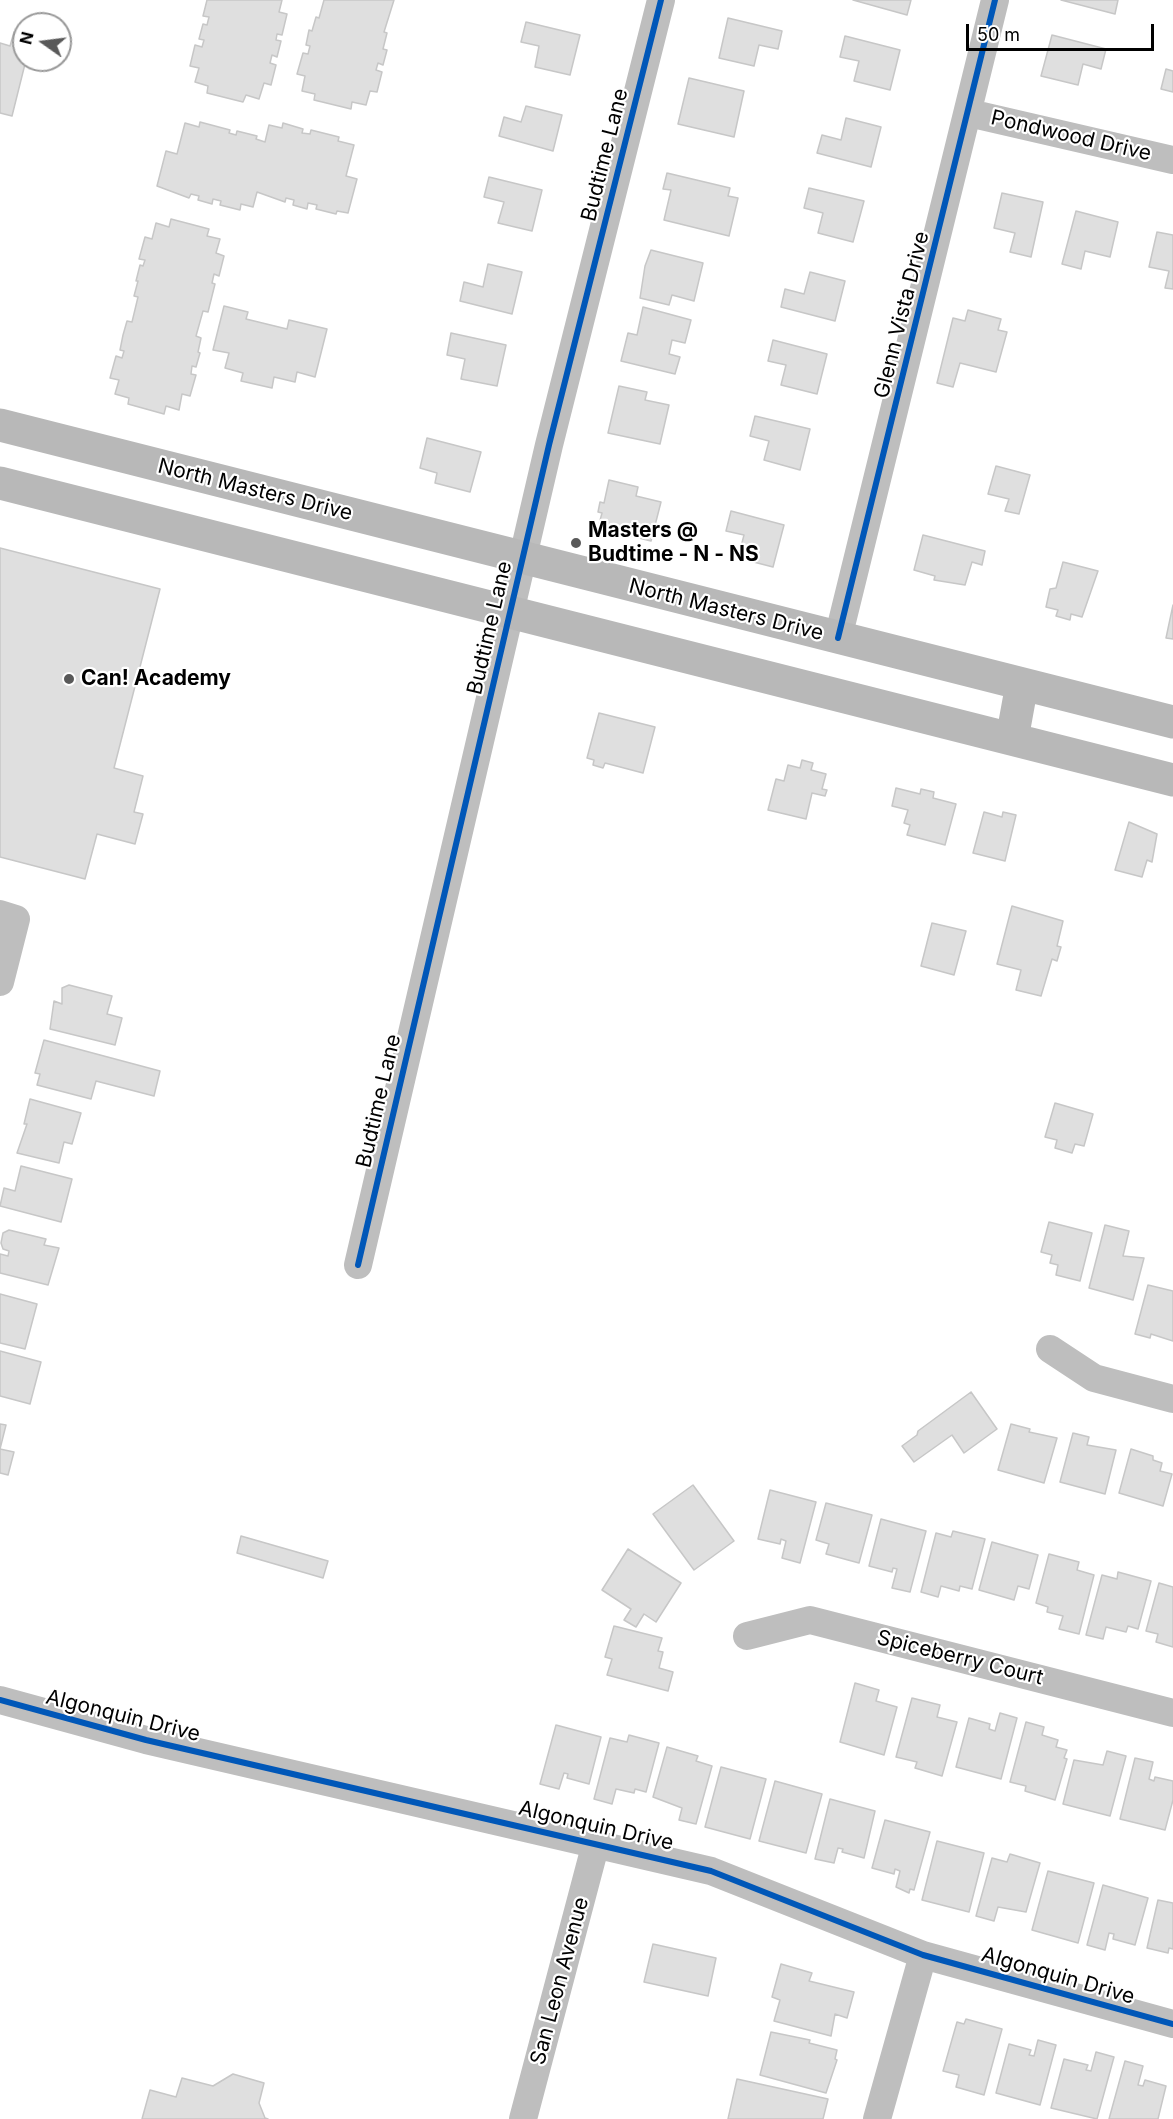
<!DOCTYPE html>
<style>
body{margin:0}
#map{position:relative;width:1173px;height:2119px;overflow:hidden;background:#fff;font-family:Inter,sans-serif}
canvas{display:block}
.north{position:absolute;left:12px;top:12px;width:60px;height:60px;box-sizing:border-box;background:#fff;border:2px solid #999;border-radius:50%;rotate:284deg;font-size:16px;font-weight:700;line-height:24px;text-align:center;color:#000}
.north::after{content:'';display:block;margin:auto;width:21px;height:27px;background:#595959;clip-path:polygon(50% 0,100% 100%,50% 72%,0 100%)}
.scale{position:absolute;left:966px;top:24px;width:188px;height:27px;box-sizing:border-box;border:3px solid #000;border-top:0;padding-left:8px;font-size:18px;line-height:21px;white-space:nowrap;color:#000;-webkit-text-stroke:4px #fff;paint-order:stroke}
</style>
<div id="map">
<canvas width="1173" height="2119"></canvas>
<div class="north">N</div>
<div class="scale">50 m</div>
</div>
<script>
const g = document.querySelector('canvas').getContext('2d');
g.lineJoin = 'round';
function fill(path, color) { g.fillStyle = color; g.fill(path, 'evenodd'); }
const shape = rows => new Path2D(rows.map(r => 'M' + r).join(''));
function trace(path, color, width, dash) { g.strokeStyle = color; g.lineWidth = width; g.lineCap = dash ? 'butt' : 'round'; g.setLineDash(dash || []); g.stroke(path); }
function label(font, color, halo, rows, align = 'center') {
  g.font = font + ' Inter,sans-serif'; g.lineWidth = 4.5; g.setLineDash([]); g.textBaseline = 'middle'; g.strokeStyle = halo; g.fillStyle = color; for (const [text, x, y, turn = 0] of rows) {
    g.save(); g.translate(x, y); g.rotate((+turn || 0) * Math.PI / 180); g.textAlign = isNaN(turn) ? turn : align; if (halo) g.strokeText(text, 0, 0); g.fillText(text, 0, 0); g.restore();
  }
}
const building = shape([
 [207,0,282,0,279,12,287,14,282,35,277,34,276,40,281,41,277,57,272,55,270,63,276,65,271,85,264,83,259,99,246,95,243,102,207,93,208,86,195,82,199,68,190,66,195,45,202,47,204,40,199,39,203,24,207,25,209,17,203,16,207,0],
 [324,0,394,0,384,32,387,33,383,49,387,50,383,65,378,63,376,70,382,72,377,92,370,91,366,105,352,102,351,109,314,100,315,94,302,91,305,76,297,74,303,53,308,54,310,46,306,45,309,30,312,31,316,17,319,18,324,0],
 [853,0,911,0,907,15,853,0],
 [1061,0,1118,0,1115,14,1061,0],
 [728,18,782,31,778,49,759,45,754,66,719,58,728,18],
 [526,22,580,35,570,75,535,67,539,46,521,42,526,22],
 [14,32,24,35,24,60,26,60,12,116,0,113,0,43,10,46,14,32],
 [1052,35,1106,49,1101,69,1083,64,1078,85,1041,76,1052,35],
 [845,36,900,50,890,90,854,81,859,61,840,57,845,36],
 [1166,69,1173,71,1173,92,1161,89,1166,69],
 [689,78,744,91,734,137,678,124,689,78],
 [526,106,562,115,553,151,499,136,504,117,521,122,526,106],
 [846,118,881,127,871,167,817,153,822,135,841,140,846,118],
 [200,122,230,130,229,133,236,135,237,131,257,136,256,139,265,142,269,125,282,128,283,123,303,129,302,133,310,134,311,130,339,137,338,141,354,145,346,176,357,179,348,213,337,211,336,214,316,209,317,205,308,203,307,209,293,205,294,200,286,198,285,202,257,192,253,207,241,204,240,210,220,205,221,201,213,199,212,204,198,200,199,196,191,194,189,198,157,186,166,151,177,154,185,123,199,127,200,122],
 [667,173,730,188,728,196,738,198,729,236,664,220,671,190,663,189,667,173],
 [489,177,542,190,532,231,498,223,504,202,484,197,489,177],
 [809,188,864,201,853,242,818,233,823,213,804,208,809,188],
 [1002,193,1043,202,1031,257,1010,252,1015,233,994,228,1002,193],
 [1076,211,1118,222,1110,257,1085,251,1081,269,1062,264,1076,211],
 [171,219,209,229,207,236,220,239,216,253,224,256,219,276,214,274,212,283,215,284,208,312,203,311,196,336,201,338,198,352,200,353,196,367,192,366,191,374,196,375,190,396,182,394,179,410,166,406,164,414,128,404,129,398,115,394,119,380,110,378,116,356,122,358,124,351,120,350,123,335,127,321,132,322,138,297,134,296,138,281,136,281,140,265,143,266,145,260,139,259,145,237,152,239,156,223,169,227,171,219],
 [1157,232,1173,235,1173,289,1165,288,1169,271,1149,267,1157,232],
 [651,250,703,263,694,301,672,295,669,305,640,298,645,266,651,250],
 [488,264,522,272,512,314,460,301,464,282,483,287,488,264],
 [810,272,845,281,835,321,781,307,785,289,804,294,810,272],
 [224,306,248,312,246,319,287,329,289,320,327,329,315,377,297,372,295,382,274,377,272,388,241,381,243,373,225,368,229,353,213,350,224,306],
 [643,307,691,320,685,343,672,340,669,354,680,357,675,374,621,361,628,333,637,335,643,307],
 [968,310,1001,319,998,330,1007,332,996,372,960,363,953,387,937,383,953,318,965,321,968,310],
 [451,333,506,345,497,386,461,379,465,359,447,355,451,333],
 [773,340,827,354,817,394,781,385,786,365,768,361,773,340],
 [619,386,647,392,645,400,669,405,660,444,608,433,619,386],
 [755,416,810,429,800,470,764,460,769,441,750,436,755,416],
 [427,438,481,452,470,492,435,483,437,473,420,468,427,438],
 [996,466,1030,475,1019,514,1005,511,1009,499,988,494,996,466],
 [609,480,638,487,636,496,661,502,651,541,598,528,602,513,598,512,600,502,604,503,609,480],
 [731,511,784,525,773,567,738,558,744,535,726,531,731,511],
 [923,535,985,551,982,565,972,562,965,585,934,580,935,576,914,570,923,535],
 [0,548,160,589,114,768,143,776,134,812,143,814,135,844,97,834,85,879,0,857,0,548],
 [1063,562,1098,571,1082,617,1071,614,1070,620,1056,616,1058,610,1046,607,1050,589,1056,588,1063,562],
 [1173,605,1173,639,1166,638,1173,605],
 [599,713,655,727,643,773,605,763,603,768,593,765,594,760,587,758,599,713],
 [802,760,813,763,811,770,826,774,822,789,827,790,825,796,812,793,806,819,768,810,776,779,784,781,788,765,800,768,802,760],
 [896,788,920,794,921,789,934,792,933,798,956,804,945,845,907,835,910,825,904,823,908,810,892,806,896,788],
 [984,812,1002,817,1003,812,1016,815,1005,861,973,853,984,812],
 [1129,822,1157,834,1152,862,1147,860,1142,877,1115,870,1129,822],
 [1012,906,1063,921,1057,946,1061,947,1057,961,1052,959,1041,996,1016,990,1021,970,997,964,1012,906],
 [932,923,966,931,954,975,921,966,932,923],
 [69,985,112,996,107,1014,122,1018,115,1045,50,1029,54,1001,62,1004,62,988,69,985],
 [44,1040,160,1071,154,1096,96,1081,91,1099,37,1085,40,1074,35,1073,44,1040],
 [30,1099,81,1113,72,1144,64,1142,59,1163,17,1153,27,1124,24,1124,30,1099],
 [1055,1103,1093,1114,1084,1146,1075,1144,1072,1153,1055,1148,1057,1140,1045,1137,1055,1103],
 [21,1166,72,1179,61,1222,0,1206,4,1188,15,1191,21,1166],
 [1049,1222,1092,1233,1080,1281,1056,1275,1058,1265,1050,1263,1052,1255,1041,1252,1049,1222],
 [1105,1225,1129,1231,1123,1256,1144,1258,1133,1300,1089,1288,1105,1225],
 [9,1230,46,1239,44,1245,59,1248,48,1285,0,1273,0,1254,8,1256,9,1251,3,1249,1,1243,3,1233,9,1230],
 [1148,1285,1173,1291,1173,1341,1151,1334,1150,1338,1135,1334,1148,1285],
 [0,1294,37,1304,25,1349,0,1343,0,1294],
 [0,1351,41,1362,30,1404,0,1396,0,1351],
 [971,1392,997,1429,964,1453,952,1435,914,1462,902,1446,917,1435,918,1431,971,1392],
 [0,1424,6,1425,0,1449,14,1452,8,1475,0,1473,0,1424],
 [1011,1424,1030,1429,1029,1432,1057,1438,1044,1483,998,1470,1011,1424],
 [1073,1433,1089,1437,1087,1445,1116,1450,1105,1494,1060,1482,1073,1433],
 [1131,1449,1153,1456,1153,1460,1162,1463,1160,1471,1172,1474,1163,1506,1119,1493,1131,1449],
 [693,1485,734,1541,694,1570,653,1514,693,1485],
 [770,1490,816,1502,800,1563,782,1558,786,1541,781,1539,780,1544,758,1539,770,1490],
 [826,1503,872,1515,859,1563,826,1554,829,1544,816,1540,826,1503],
 [881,1519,926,1531,910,1592,892,1588,897,1569,893,1568,892,1572,869,1566,881,1519],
 [953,1531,985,1539,972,1589,960,1586,959,1591,941,1586,938,1597,921,1592,936,1533,951,1537,953,1531],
 [241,1536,328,1561,323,1578,237,1553,241,1536],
 [992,1542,1038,1555,1029,1589,1018,1586,1014,1600,979,1590,992,1542],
 [628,1549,681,1583,656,1622,644,1614,636,1627,624,1620,631,1609,602,1590,628,1549],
 [1049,1554,1079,1562,1077,1570,1094,1575,1079,1634,1059,1629,1063,1616,1047,1612,1048,1607,1036,1603,1049,1554],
 [1118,1572,1151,1581,1138,1629,1128,1626,1126,1632,1106,1627,1103,1639,1086,1635,1102,1575,1117,1579,1118,1572],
 [1159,1583,1173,1587,1173,1647,1156,1642,1158,1634,1146,1631,1159,1583],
 [614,1626,662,1638,658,1651,663,1652,659,1668,673,1672,668,1691,607,1675,612,1659,605,1657,614,1626],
 [855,1683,879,1690,876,1701,897,1707,884,1755,840,1742,855,1683],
 [912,1698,940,1705,937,1717,957,1722,942,1776,915,1768,917,1762,896,1757,912,1698],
 [1000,1713,1017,1718,1001,1779,956,1767,969,1718,990,1724,989,1729,995,1731,1000,1713],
 [1026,1722,1044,1727,1042,1735,1058,1740,1056,1747,1067,1750,1064,1758,1067,1759,1055,1800,1025,1791,1026,1786,1010,1782,1026,1722],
 [556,1725,601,1737,589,1784,567,1778,568,1774,564,1773,559,1789,540,1784,556,1725],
 [629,1735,659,1743,646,1792,635,1789,634,1793,616,1789,612,1804,594,1799,610,1738,627,1742,629,1735],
 [667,1747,698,1756,696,1761,712,1766,696,1824,679,1820,682,1808,653,1797,667,1747],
 [1107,1751,1126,1756,1110,1816,1063,1804,1074,1760,1103,1765,1107,1751],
 [1135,1758,1153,1762,1149,1779,1154,1781,1155,1777,1173,1781,1173,1800,1165,1830,1120,1819,1135,1758],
 [721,1767,766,1779,750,1839,705,1827,721,1767],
 [775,1781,822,1794,806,1853,759,1841,775,1781],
 [830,1799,875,1811,864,1858,842,1852,843,1849,838,1848,834,1863,815,1859,830,1799],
 [885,1820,930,1832,914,1890,910,1889,909,1893,896,1887,900,1871,895,1869,894,1874,872,1868,885,1820],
 [937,1841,984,1853,969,1912,922,1900,937,1841],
 [1010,1854,1040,1863,1026,1912,998,1907,994,1921,976,1916,992,1858,1007,1862,1010,1854],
 [1048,1871,1094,1883,1078,1943,1032,1930,1048,1871],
 [1103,1885,1148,1898,1135,1945,1113,1939,1114,1934,1109,1933,1105,1950,1087,1945,1103,1885],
 [1158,1900,1173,1903,1173,1949,1169,1948,1168,1953,1147,1948,1158,1900],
 [653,1944,716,1958,708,1996,644,1982,653,1944],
 [781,1964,812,1973,809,1981,854,1992,847,2018,835,2014,831,2036,774,2021,780,2000,772,1997,781,1964],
 [966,2019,1002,2029,984,2095,956,2087,959,2075,943,2071,957,2022,964,2024,966,2019],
 [771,2032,810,2040,809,2043,837,2050,835,2059,837,2060,826,2093,760,2075,771,2032],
 [1038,2040,1056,2045,1040,2105,996,2093,1009,2044,1031,2050,1029,2055,1034,2056,1038,2040],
 [1096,2052,1114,2057,1097,2119,1051,2108,1064,2059,1088,2065,1086,2070,1091,2071,1096,2052],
 [1125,2061,1143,2066,1138,2085,1143,2086,1145,2080,1166,2086,1158,2119,1109,2119,1125,2061],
 [233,2074,264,2083,259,2103,265,2118,268,2119,142,2119,150,2090,176,2097,182,2078,213,2086,233,2074],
 [737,2079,828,2099,823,2119,728,2119,737,2079]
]);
fill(building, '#dfdfdf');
trace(building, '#c7c7c7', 1.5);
trace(shape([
 [969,113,1173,160],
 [838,638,995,0],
 [0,914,16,919,0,982],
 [358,1265,549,445,661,0],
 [1050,1349,1094,1378,1173,1399],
 [747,1636,810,1620,1173,1713],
 [0,1700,146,1740,711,1871,923,1955,1173,2024],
 [523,2119,596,1843],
 [877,2119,923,1955]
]), '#bebebe', 28);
trace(shape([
 [0,425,1173,722],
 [0,483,1173,780],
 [1012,739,1022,684]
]), '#b8b8b8', 33);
trace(shape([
 [838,638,995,0],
 [358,1265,549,445,661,0],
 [0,1700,146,1740,711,1871,923,1955,1173,2024]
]), '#0057b8', 6);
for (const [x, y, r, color] of [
 [576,543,6,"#595959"],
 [69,679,6,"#595959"]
]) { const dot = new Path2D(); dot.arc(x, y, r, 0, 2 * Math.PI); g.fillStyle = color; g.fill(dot); trace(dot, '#fff', 2); }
label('21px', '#000', '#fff', [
 ["Pondwood Drive",1071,136,13],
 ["Budtime Lane",605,155,-76],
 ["Glenn Vista Drive",902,315,-76],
 ["North Masters Drive",255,490,14],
 ["North Masters Drive",726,610,14],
 ["Budtime Lane",490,628,-77],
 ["Budtime Lane",379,1101,-77],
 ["Spiceberry Court",960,1658,14],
 ["Algonquin Drive",123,1716,14],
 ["Algonquin Drive",596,1826,13],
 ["Algonquin Drive",1058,1976,16],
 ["San Leon Avenue",560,1981,-75]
]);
label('bold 21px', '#000', '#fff', [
 ["Masters @",588,531],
 ["Budtime - N - NS",588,555],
 ["Can! Academy",81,679]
], 'left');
</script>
